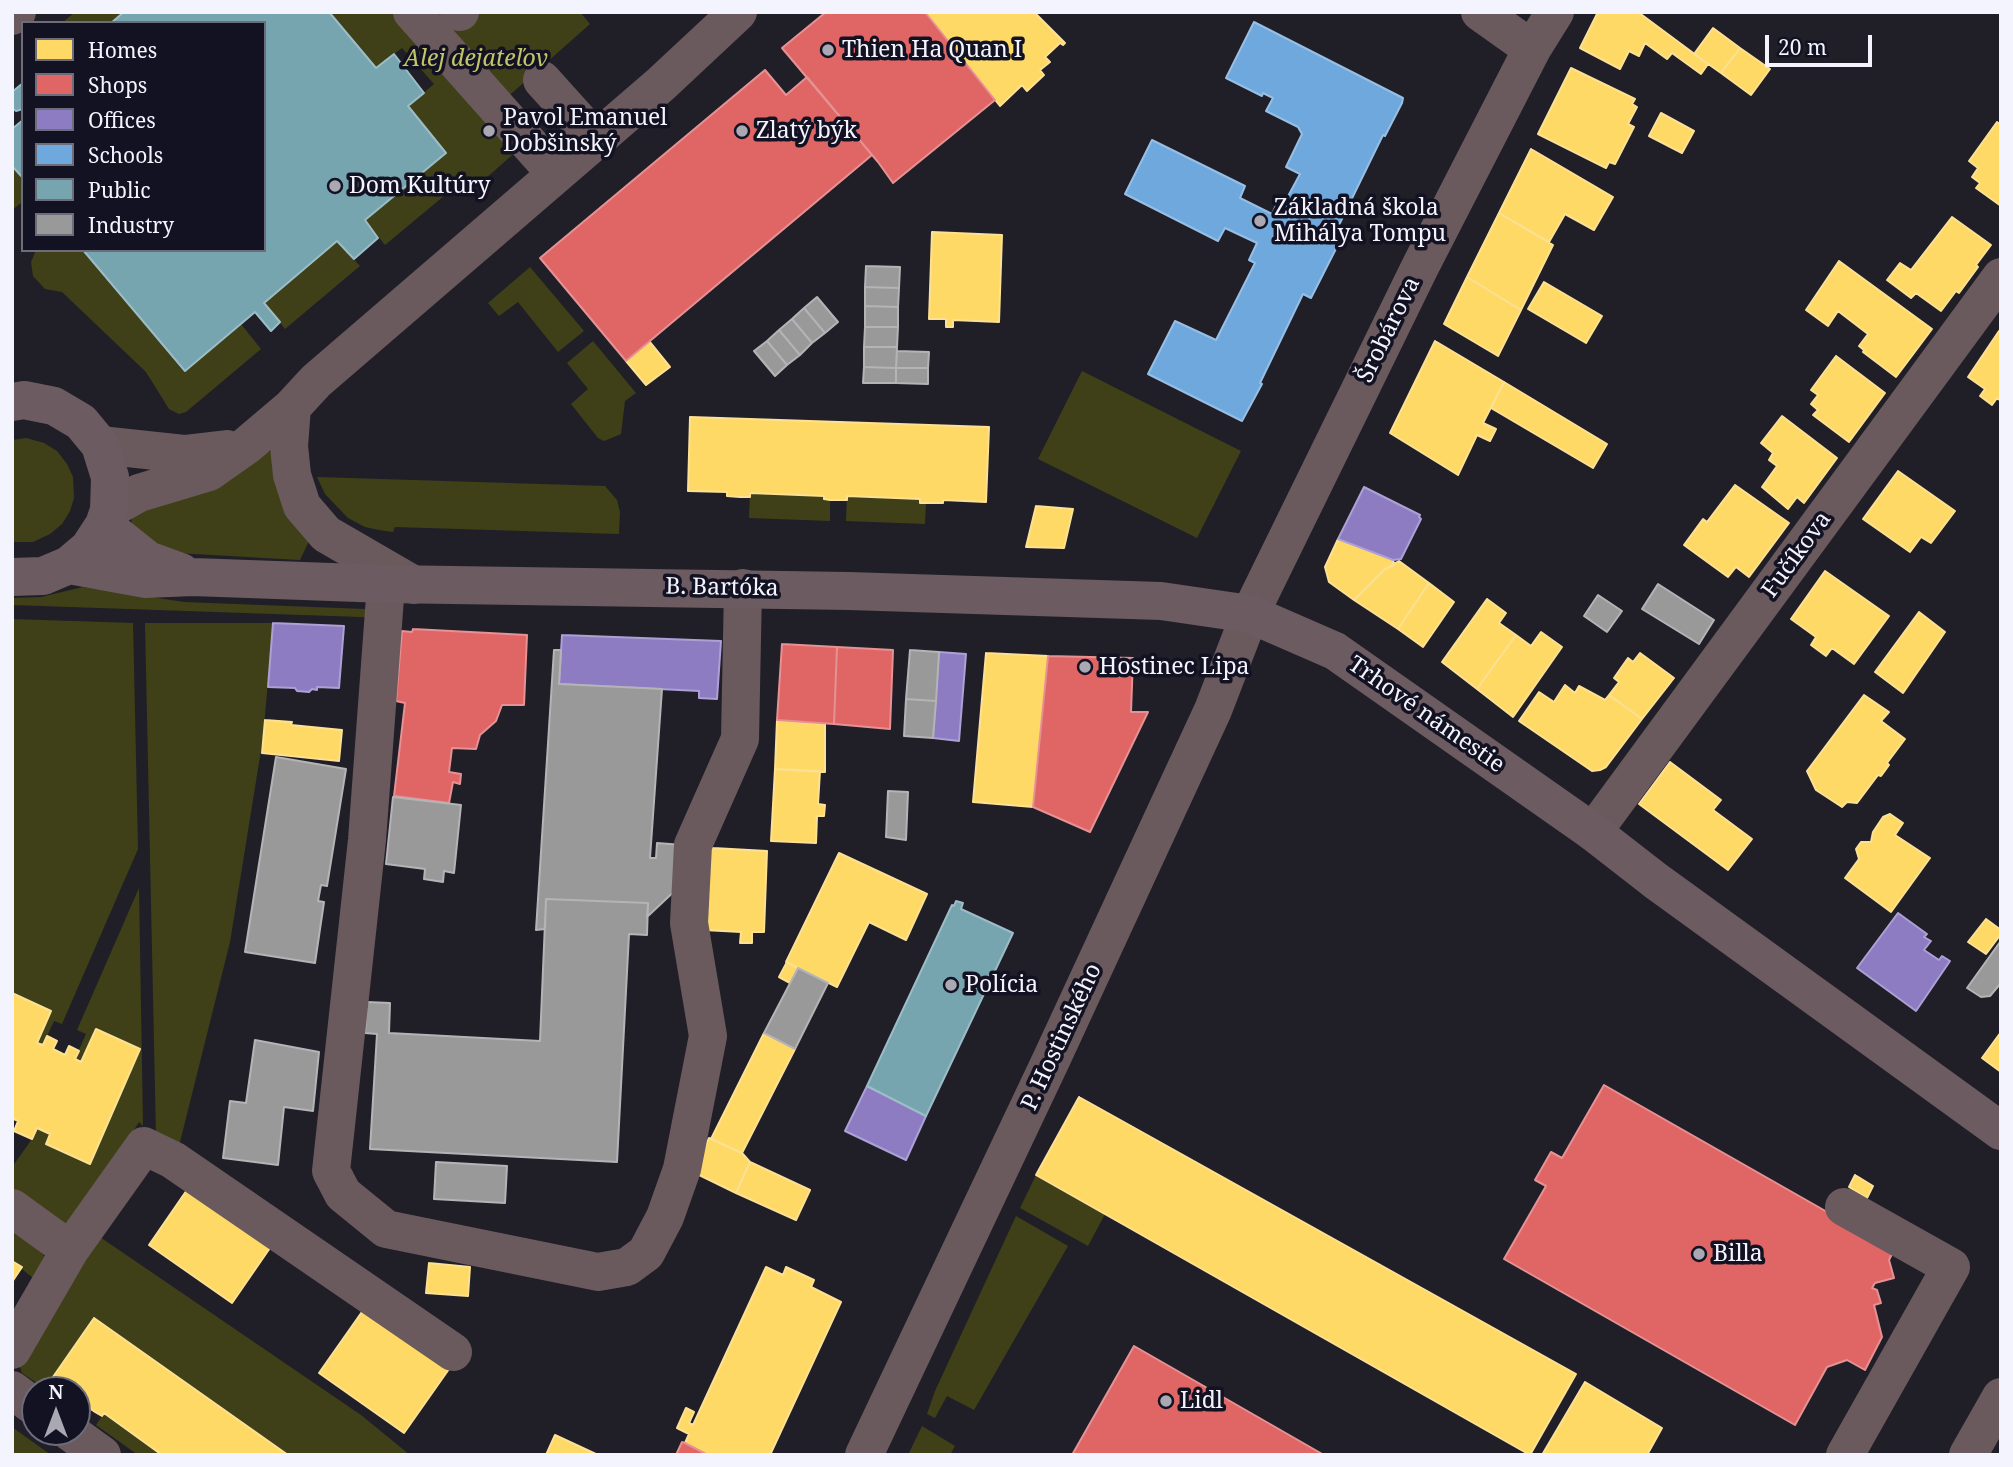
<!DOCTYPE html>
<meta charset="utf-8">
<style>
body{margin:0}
#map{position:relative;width:2013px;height:1467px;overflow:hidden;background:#201f28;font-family:"Noto Serif",serif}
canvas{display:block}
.frame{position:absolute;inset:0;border:14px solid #f4f4fe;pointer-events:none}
.legend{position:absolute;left:21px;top:21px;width:245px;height:231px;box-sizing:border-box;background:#131222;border:2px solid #6d6c7a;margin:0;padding:9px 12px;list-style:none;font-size:21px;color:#f4f4fe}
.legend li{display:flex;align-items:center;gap:14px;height:35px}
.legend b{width:35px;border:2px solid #6d6c7a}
.north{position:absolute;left:21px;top:1376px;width:70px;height:70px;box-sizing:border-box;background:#131222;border:2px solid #6d6c7a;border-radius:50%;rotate:0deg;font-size:19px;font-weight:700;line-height:28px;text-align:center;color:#f4f4fe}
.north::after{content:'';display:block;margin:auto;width:24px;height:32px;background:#aaa9b3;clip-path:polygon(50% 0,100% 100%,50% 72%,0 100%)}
.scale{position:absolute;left:1765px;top:35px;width:107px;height:32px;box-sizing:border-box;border:4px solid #f4f4fe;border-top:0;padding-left:9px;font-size:21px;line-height:24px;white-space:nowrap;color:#f4f4fe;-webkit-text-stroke:5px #131222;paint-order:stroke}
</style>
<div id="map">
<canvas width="2013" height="1467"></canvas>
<div class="frame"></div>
<ul class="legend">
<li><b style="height:19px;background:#ffd966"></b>Homes</li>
<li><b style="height:19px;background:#e06666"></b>Shops</li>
<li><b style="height:19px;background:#8e7cc3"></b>Offices</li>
<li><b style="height:19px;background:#6fa8dc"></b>Schools</li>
<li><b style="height:19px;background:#76a5af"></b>Public</li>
<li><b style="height:19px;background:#999"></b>Industry</li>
</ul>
<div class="north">N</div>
<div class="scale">20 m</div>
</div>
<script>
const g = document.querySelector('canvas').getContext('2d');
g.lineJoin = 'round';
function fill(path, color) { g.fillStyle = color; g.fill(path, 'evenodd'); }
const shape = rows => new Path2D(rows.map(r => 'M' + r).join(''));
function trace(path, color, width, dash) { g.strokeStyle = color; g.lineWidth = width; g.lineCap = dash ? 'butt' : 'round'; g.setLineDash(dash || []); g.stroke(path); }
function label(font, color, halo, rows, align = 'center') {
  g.font = font + ' "Noto Serif",serif'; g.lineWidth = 7; g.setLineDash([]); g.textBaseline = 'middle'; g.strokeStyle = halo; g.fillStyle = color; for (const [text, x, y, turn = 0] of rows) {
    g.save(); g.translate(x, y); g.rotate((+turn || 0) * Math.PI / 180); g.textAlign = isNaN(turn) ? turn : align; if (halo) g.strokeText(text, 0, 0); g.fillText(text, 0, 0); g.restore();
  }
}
fill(shape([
 [75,12,124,12,111,23,62,23],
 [329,12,580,12,590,24,503,101,518,150,477,186,468,176,385,245,365,220,446,153,408,106,434,84,402,48,376,68],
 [12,166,23,178,21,203,12,210],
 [337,241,360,266,285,329,264,303],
 [36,250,83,250,185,371,241,324,261,349,186,412,179,414,169,409,146,372,62,292,45,289,33,276,31,262],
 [530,267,584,331,558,352,518,302,499,316,488,303],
 [593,341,636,393,625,401,621,434,604,441,598,438,571,404,588,389,567,363],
 [1082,371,1241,451,1197,538,1038,459],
 [26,438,44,443,57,451,67,464,73,477,74,498,70,511,62,524,50,534,33,542,16,542,12,541,12,440],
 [268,451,271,452,310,539,300,560,177,553,167,551,131,524,133,512],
 [317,477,605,486,617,500,620,512,619,534,395,527,393,532,379,530,365,527,348,518,325,494],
 [750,493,824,496,824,499,830,500,830,521,749,518],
 [847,496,920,499,926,503,925,524,846,521],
 [83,587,184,602,391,610,390,618,12,605,12,598,41,597],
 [12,619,133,623,138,849,62,1024,54,1021,43,1045,37,1043,51,1011,12,993],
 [145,623,273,623,263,738,230,942,178,1150,156,1136],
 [139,888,143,1126,139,1122,73,1226,66,1230,12,1196,12,1167,32,1139,37,1128,50,1134,46,1145,90,1164,140,1049,96,1029,81,1062,75,1059,86,1034,77,1030],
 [1036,1175,1105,1214,1088,1246,1020,1208],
 [1016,1216,1068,1246,974,1410,947,1396,935,1418,927,1414,935,1391],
 [12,1227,43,1254,46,1262,38,1282,12,1261],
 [97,1235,361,1415,410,1455,288,1455,95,1318,53,1377,71,1390,47,1390,22,1373,19,1364],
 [104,1413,162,1455,138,1455,96,1425],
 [922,1426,955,1446,950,1455,908,1455],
 [12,1427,51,1455,12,1455]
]), '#3f4017');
const homes = shape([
 [925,12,1034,12,1065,43,1063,45,1060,43,1045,57,1050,62,1040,70,1044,75,1027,91,1022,85,1000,106,925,12],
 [1598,12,1638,12,1708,64,1701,74,1672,53,1667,59,1645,43,1639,56,1629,51,1620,69,1580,48,1598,12],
 [1713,28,1740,48,1721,73,1694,54,1713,28],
 [1740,48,1770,69,1751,95,1721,73,1740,48],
 [1571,68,1635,99,1632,104,1637,107,1628,124,1634,127,1615,164,1609,162,1606,168,1538,134,1571,68],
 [1661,113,1694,131,1682,153,1649,136,1661,113],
 [1997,122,2001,125,2001,206,1976,188,1980,183,1972,177,1978,168,1969,161,1997,122],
 [1531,149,1613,197,1594,230,1565,214,1549,242,1499,213,1531,149],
 [1499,213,1553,245,1521,310,1467,277,1499,213],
 [1952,217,1991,245,1976,265,1978,267,1959,293,1956,291,1941,311,1916,293,1911,298,1887,280,1900,263,1911,270,1952,217],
 [932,232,1002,235,999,322,953,320,953,327,946,327,946,319,929,319,932,232],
 [1839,261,1932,329,1896,377,1863,352,1864,350,1859,346,1868,334,1838,311,1828,326,1806,310,1839,261],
 [1467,277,1521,310,1498,356,1444,324,1467,277],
 [1544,282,1602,316,1586,343,1528,309,1544,282],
 [1999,331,2001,332,2001,401,1997,398,1992,405,1980,396,1985,389,1968,377,1999,331],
 [649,341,670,367,646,385,626,361,649,341],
 [1435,341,1504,382,1483,423,1496,429,1490,441,1477,435,1458,475,1390,433,1435,341],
 [1836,356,1885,393,1849,442,1813,415,1818,410,1811,404,1818,395,1811,390,1836,356],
 [1504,382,1607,444,1593,468,1491,408,1504,382],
 [1782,416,1837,458,1804,503,1797,497,1788,509,1762,487,1777,466,1769,460,1773,453,1761,443,1782,416],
 [690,417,989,427,986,502,943,500,943,503,920,503,920,499,847,496,847,500,830,500,824,499,824,496,750,493,750,497,740,497,727,496,727,492,688,491,690,417],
 [1898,471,1955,511,1931,543,1921,537,1910,552,1863,519,1898,471],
 [1735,485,1789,523,1749,577,1736,567,1728,577,1684,545,1703,519,1707,522,1735,485],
 [1036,506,1073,509,1064,548,1026,547,1036,506],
 [1338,539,1393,560,1394,565,1385,569,1354,600,1329,582,1325,567,1338,539],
 [1399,561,1429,583,1398,629,1354,600,1385,569,1399,561],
 [1825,571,1889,616,1854,664,1832,648,1826,656,1811,645,1816,637,1791,619,1825,571],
 [1429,583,1454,602,1423,647,1398,629,1429,583],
 [1487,599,1506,613,1499,623,1516,635,1477,689,1442,662,1487,599],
 [1919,612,1945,632,1903,693,1875,672,1919,612],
 [1541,632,1562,647,1513,717,1477,689,1516,635,1531,646,1541,632],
 [986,653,1048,656,1033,807,973,802,986,653],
 [1640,653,1674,678,1642,719,1609,695,1619,682,1614,678,1628,658,1633,662,1640,653],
 [1565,685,1575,693,1579,686,1605,700,1609,695,1642,719,1606,767,1600,770,1592,771,1519,721,1539,692,1554,702,1565,685],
 [1864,695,1889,712,1881,721,1905,739,1887,763,1889,765,1881,776,1878,775,1857,803,1847,802,1842,807,1816,790,1807,771,1864,695],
 [265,720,292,722,291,725,342,730,339,761,262,753,265,720],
 [777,720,825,724,825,772,775,769,777,720],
 [1670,762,1721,800,1713,810,1752,839,1728,870,1639,804,1670,762],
 [775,769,820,771,818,804,825,805,824,816,817,816,816,843,771,841,775,769],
 [1890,814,1903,823,1895,835,1930,858,1891,912,1845,878,1859,859,1856,849,1861,842,1871,842,1873,832,1883,817,1890,814],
 [713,848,767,851,764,932,752,932,752,943,740,943,741,932,704,930,707,849,713,848],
 [839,853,927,894,906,940,869,922,837,987,786,962,839,853],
 [1986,919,2001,930,2001,934,1986,954,1968,942,1986,919],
 [787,962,798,968,790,983,779,977,787,962],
 [12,993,51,1011,37,1043,43,1045,47,1036,57,1041,53,1049,65,1055,69,1046,79,1051,75,1059,81,1062,96,1029,140,1049,90,1164,46,1144,50,1134,37,1128,32,1139,14,1131,18,1121,12,1118,12,993],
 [2001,1032,2001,1072,1982,1058,2001,1032],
 [764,1033,795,1049,742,1153,711,1139,764,1033],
 [1079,1097,1576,1374,1530,1455,1036,1175,1079,1097],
 [709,1138,742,1153,750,1162,736,1193,693,1172,709,1138],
 [750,1162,810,1190,796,1220,736,1193,750,1162],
 [1855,1175,1873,1186,1867,1198,1849,1187,1855,1175],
 [189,1187,272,1245,232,1303,149,1245,189,1187],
 [12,1261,22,1267,12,1282,12,1261],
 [429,1263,470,1267,468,1296,426,1293,429,1263],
 [766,1267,783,1275,786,1267,814,1280,811,1287,841,1302,770,1455,708,1455,685,1443,689,1434,677,1428,686,1408,694,1412,689,1423,693,1425,766,1267],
 [364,1309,449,1369,404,1433,319,1373,364,1309],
 [94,1318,288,1455,162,1455,104,1413,102,1416,95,1412,84,1404,86,1400,77,1394,77,1390,71,1390,53,1377,94,1318],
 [1585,1382,1662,1428,1647,1455,1542,1455,1585,1382],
 [555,1435,598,1455,546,1455,555,1435]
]);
fill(homes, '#ffd966');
trace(homes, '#fce194', 2);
const shops = shape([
 [826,12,925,12,995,100,893,183,878,162,782,48,826,12],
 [765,70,786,95,807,77,872,155,626,361,540,258,765,70],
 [413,629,527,635,524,705,502,705,496,721,480,735,476,749,452,748,449,772,461,774,460,784,453,782,449,803,394,796,405,703,396,701,402,631,412,632,413,629],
 [782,644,837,647,834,724,777,720,782,644],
 [837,647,893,650,890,729,834,724,837,647],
 [1048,656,1133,658,1131,712,1148,712,1090,832,1033,807,1048,656],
 [1604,1085,1894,1250,1889,1260,1894,1278,1875,1283,1872,1288,1877,1290,1881,1303,1874,1305,1882,1337,1865,1370,1847,1360,1827,1367,1795,1425,1504,1259,1546,1186,1535,1180,1551,1152,1562,1158,1604,1085],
 [1134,1346,1324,1455,1072,1455,1134,1346],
 [682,1442,685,1443,708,1455,676,1455,682,1442]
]);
fill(shops, '#e06666');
trace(shops, '#e69194', 2);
const offices = shape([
 [1364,487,1420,515,1419,517,1421,519,1401,559,1393,560,1338,539,1364,487],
 [273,623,344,626,339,688,317,687,317,690,312,689,309,692,297,691,295,688,268,687,273,623],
 [562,635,721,641,717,699,699,698,699,691,559,684,562,635],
 [939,652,966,654,959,741,933,738,939,652],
 [1898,913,1927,934,1924,937,1931,941,1924,950,1939,960,1942,956,1950,961,1916,1011,1857,968,1898,913],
 [867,1086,926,1116,906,1160,845,1131,867,1086]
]);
fill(offices, '#8e7cc3');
trace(offices, '#ada0d5', 2);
const schools = shape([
 [1254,22,1403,98,1402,103,1385,136,1383,135,1337,229,1344,233,1311,298,1303,294,1260,383,1262,384,1242,421,1148,374,1175,321,1216,340,1255,263,1249,260,1257,243,1225,228,1218,241,1125,194,1152,140,1245,186,1240,198,1272,214,1280,197,1286,200,1300,174,1286,167,1302,134,1298,127,1266,111,1273,98,1263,93,1262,96,1226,78,1254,22]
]);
fill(schools, '#6fa8dc');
trace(schools, '#97bfe6', 2);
const public = shape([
 [124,12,329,12,376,68,394,54,424,93,408,106,446,153,365,220,378,238,354,259,337,241,264,303,280,322,271,331,255,312,185,371,83,250,264,250,264,23,111,23,124,12],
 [23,83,23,109,16,111,12,108,12,92,23,83],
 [23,120,23,178,12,166,12,129,23,120],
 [956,901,963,903,961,909,1013,933,926,1116,867,1086,952,905,954,906,956,901]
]);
fill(public, '#76a5af');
trace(public, '#9cbdc7', 2);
const industry = shape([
 [866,266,900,267,899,288,865,287,866,266],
 [865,287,899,288,898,307,865,306,865,287],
 [817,297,838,322,825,333,804,308,817,297],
 [865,306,898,307,898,327,865,327,865,306],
 [804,308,825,333,812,343,792,319,804,308],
 [792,319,812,343,800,355,779,330,792,319],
 [865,327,898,327,897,347,864,347,865,327],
 [779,330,800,355,787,365,767,341,779,330],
 [767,341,787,365,775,376,754,351,767,341],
 [864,347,897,347,896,368,864,367,864,347],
 [897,351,929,352,928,368,896,368,897,351],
 [864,367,896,368,896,383,863,383,864,367],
 [896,368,928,368,928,384,896,383,896,368],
 [1658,584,1714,620,1699,644,1642,609,1658,584],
 [1598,595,1622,611,1607,632,1584,616,1598,595],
 [554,650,561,650,559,684,662,689,650,858,656,858,657,843,683,845,681,885,647,917,648,903,546,899,545,929,536,930,554,650],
 [910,650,939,652,936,701,906,699,910,650],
 [906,699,936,701,933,738,904,736,906,699],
 [276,757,346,769,327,886,321,885,318,901,324,902,315,963,245,952,276,757],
 [888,791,908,792,906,840,886,837,888,791],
 [393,797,461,805,454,873,444,871,443,882,424,879,425,869,386,864,393,797],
 [546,899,648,903,647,935,629,934,617,1162,370,1149,377,1034,365,1033,367,1002,390,1003,389,1033,540,1041,546,899],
 [2000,942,2001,983,1990,996,1981,997,1967,988,2000,942],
 [798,968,828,983,795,1049,764,1033,798,968],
 [255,1040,319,1052,313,1111,284,1107,278,1165,223,1158,230,1101,246,1103,255,1040],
 [436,1162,507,1166,505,1203,434,1199,436,1162]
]);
fill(industry, '#999');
trace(industry, '#b4b4b7', 2);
trace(shape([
 [412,12,556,174],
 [459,12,460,12],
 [1480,12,1532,49],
 [12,16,17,12],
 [542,80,596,140],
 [292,407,289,446,292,475,302,506,326,534,414,585],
 [100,445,184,454,227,449],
 [109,510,139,493,209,472,246,446,292,407,316,381,661,84,738,12],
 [386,584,367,840,331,1171,343,1194,386,1229,598,1272,627,1267,646,1253,665,1217,682,1169,708,1036,689,923,693,845,740,739,743,588],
 [1593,832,2001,277],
 [1844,1207,1951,1267,1845,1455],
 [12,1208,70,1250,12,1350],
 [70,1250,144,1146,173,1160,453,1352],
 [12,1390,35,1407],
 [70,1432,102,1455],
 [864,1455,1052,1058,1213,710,1250,614,1420,267,1532,49,1555,12],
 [1968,1455,2001,1397]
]), '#6a5a5d', 38);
trace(shape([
 [12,402,24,400,54,406,81,422,100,445,110,477,109,510,104,525,89,548,69,565,43,576,12,577],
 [104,525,148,560,181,572],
 [69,565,146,579,193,577,386,584,849,591,1161,601,1250,614,1335,651,1593,832,1656,881,2001,1131]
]), '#6c5b60', 38);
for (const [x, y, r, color] of [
 [828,50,7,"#aaa9b3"],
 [489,131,7,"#aaa9b3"],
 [742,131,7,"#aaa9b3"],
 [335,186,7,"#aaa9b3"],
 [1260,221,7,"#aaa9b3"],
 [1085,667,7,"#aaa9b3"],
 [951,985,7,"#aaa9b3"],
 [1699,1254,7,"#aaa9b3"],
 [1166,1401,7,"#aaa9b3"]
]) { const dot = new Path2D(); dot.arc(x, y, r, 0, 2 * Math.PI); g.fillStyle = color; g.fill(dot); trace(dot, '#131222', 2.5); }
label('23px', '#f4f4fe', '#131222', [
 ["Thien Ha Quan I",842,50],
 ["Pavol Emanuel",503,118],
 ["Dobšinský",503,144],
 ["Zlatý býk",756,131],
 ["Dom Kultúry",349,186],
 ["Základná škola",1274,208],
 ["Mihálya Tompu",1274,234],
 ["Hostinec Lipa",1099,667],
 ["Polícia",965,985],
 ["Billa",1713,1254],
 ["Lidl",1180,1401]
], 'left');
label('italic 23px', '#c2c568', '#131222', [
 ["Alej dejateľov",476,59]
]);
label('23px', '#f4f4fe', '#131222', [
 ["Šrobárova",1389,330,-64],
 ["Fučíkova",1797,555,-54],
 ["B. Bartóka",722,588,1],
 ["Trhové námestie",1426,715,35],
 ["P. Hostinského",1062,1037,-65]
]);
</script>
